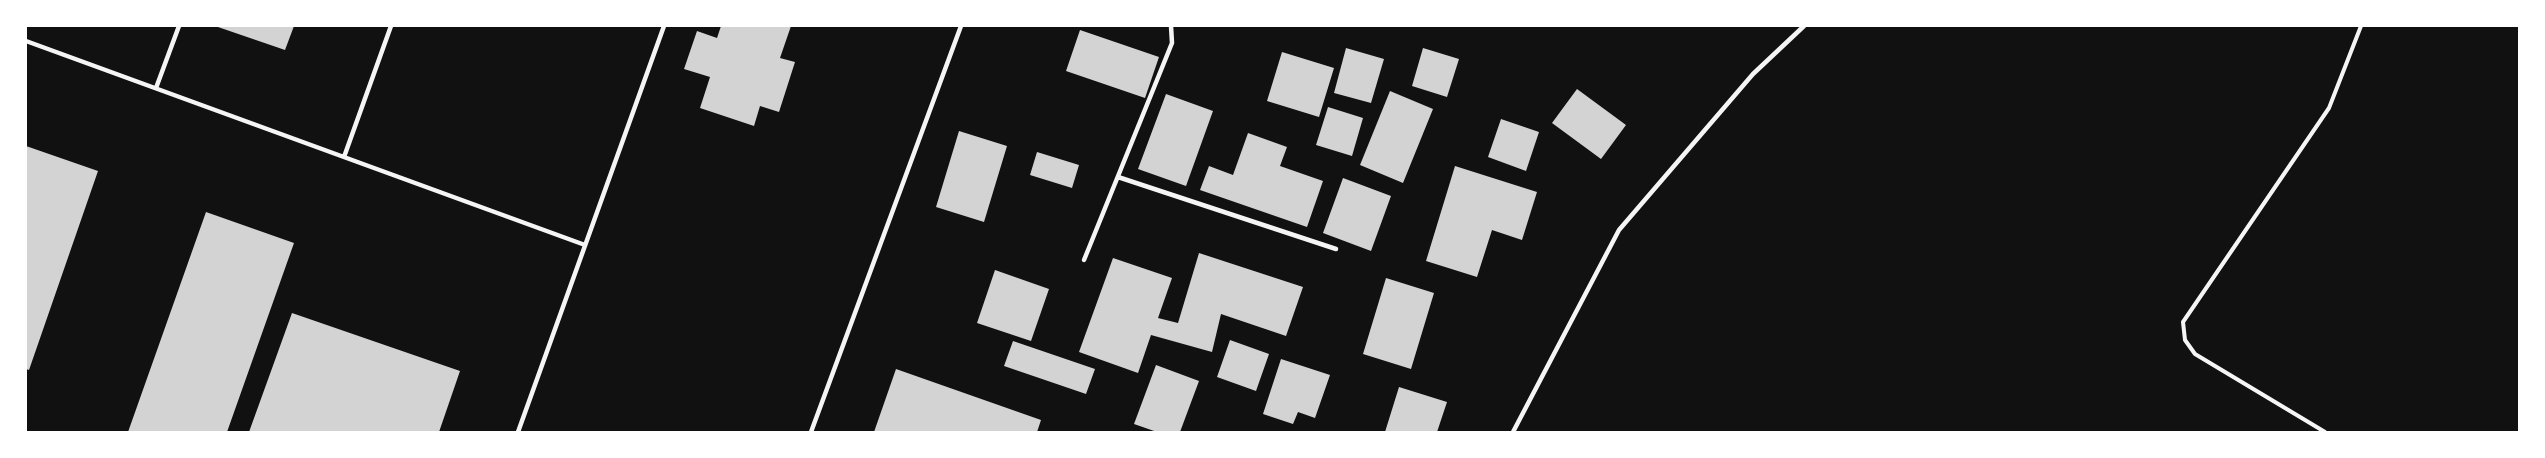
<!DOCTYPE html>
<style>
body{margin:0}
#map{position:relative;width:2545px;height:458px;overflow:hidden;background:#111;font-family:Georgia,serif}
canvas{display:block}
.frame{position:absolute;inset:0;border:27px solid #fff;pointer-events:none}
</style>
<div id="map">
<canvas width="2545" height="458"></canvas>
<div class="frame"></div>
</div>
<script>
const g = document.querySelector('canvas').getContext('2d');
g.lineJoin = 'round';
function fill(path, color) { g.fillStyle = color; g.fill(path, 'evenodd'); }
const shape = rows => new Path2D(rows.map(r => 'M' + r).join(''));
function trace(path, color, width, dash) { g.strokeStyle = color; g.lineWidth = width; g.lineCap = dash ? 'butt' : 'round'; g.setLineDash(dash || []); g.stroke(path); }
fill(shape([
 [215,26,294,26,285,50],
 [721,26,791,26,780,58,795,62,779,112,760,106,754,126,700,108,710,77,684,69,697,31,717,38],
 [1080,30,1159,57,1145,98,1066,71],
 [1346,48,1384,59,1371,103,1334,93],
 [1423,48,1459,59,1447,97,1412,86],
 [1282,52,1334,68,1319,117,1267,101],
 [1577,89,1626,125,1601,159,1552,123],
 [1390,91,1433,109,1403,183,1360,165],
 [1166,94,1213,111,1186,186,1138,169],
 [1328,107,1363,118,1352,156,1316,145],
 [1501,119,1539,132,1526,171,1488,157],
 [959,131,1007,146,984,222,936,207],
 [1248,133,1287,147,1280,166,1323,181,1307,227,1200,190,1209,166,1233,175],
 [26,146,98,171,29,370,26,369],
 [1037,152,1079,165,1072,188,1030,175],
 [1455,166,1537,192,1522,240,1492,230,1477,277,1426,261],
 [1343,178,1391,196,1371,251,1323,233],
 [206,212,294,243,227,432,128,432],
 [1199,253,1303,287,1286,336,1221,314,1212,352,1151,335,1138,373,1079,352,1113,258,1172,278,1158,318,1178,323],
 [995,270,1049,289,1031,341,977,323],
 [1386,278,1434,293,1411,369,1363,354],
 [292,313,460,371,439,432,249,432],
 [1230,340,1269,354,1256,391,1217,377],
 [1013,341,1095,369,1086,394,1004,366],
 [1281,359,1330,375,1315,418,1298,412,1293,424,1263,414],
 [1156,365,1199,381,1180,432,1157,432,1134,424],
 [896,369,1041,420,1037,432,874,432],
 [1399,387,1447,402,1437,432,1385,432]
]), '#d3d3d3');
trace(shape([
 [2325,432,2195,354,2185,340,2183,322,2329,108,2361,26]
]), '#f5f5f5', 4);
trace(shape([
 [26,41,585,245],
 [156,88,179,26],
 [344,157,391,26],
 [1118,177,1336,249],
 [1084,260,1172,43,1171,26],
 [518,432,664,26],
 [811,432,961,26],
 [1513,432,1619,230,1753,74,1804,26]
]), '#f5f5f5', 4.5);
</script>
